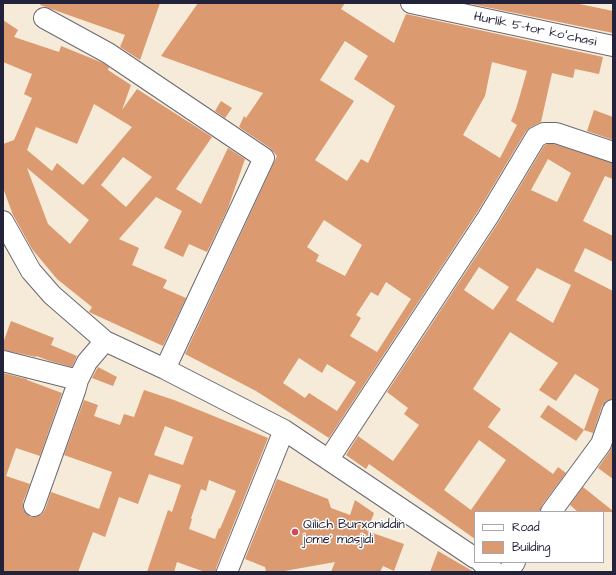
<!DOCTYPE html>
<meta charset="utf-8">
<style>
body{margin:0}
#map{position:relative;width:616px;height:575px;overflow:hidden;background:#f5ebd8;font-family:"Architects Daughter",sans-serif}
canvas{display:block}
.frame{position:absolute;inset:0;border:4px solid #22223b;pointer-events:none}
.legend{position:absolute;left:474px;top:511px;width:130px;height:52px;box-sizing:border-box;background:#fff;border:1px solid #a7a7b1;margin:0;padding:5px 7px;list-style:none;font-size:12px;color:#22223b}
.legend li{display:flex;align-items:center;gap:8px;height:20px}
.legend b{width:20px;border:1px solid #a7a7b1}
</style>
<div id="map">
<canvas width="616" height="575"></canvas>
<div class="frame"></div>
<ul class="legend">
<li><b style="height:5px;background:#fff"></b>Road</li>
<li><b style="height:11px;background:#db9a70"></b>Building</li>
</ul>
</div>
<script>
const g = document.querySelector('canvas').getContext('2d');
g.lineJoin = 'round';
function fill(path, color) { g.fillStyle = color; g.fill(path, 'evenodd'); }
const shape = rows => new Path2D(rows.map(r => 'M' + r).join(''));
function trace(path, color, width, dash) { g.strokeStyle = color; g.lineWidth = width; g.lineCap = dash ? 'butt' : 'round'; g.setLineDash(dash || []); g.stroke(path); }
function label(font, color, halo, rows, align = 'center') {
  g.font = font + ' "Architects Daughter",sans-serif'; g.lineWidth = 3; g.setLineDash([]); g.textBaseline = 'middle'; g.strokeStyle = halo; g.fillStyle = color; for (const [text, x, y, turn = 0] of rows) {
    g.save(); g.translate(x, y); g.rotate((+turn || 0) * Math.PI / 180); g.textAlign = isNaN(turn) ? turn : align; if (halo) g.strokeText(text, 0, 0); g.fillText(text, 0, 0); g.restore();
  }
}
fill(shape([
 [41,3,160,3,140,60,120,47,125,35,40,5],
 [198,3,345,3,341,9,394,43,406,14,603,57,599,74,575,69,573,78,552,73,541,122,531,127,526,131,478,211,329,438,256,391,185,354,277,156,270,148,239,127,244,116,246,118,263,93,161,56],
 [345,41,368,56,354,79,395,106,368,163,361,159,347,181,315,160,354,101,320,80],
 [492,62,527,71,516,109,511,121,517,125,500,158,463,135,485,96],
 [324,220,362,245,345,276,316,261,319,255,307,247],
 [386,282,411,299,377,352,350,336,361,318,356,315,371,292,378,296],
 [299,358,322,373,327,364,356,382,337,411,309,393,305,398,283,383],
 [466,3,575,3,613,11,613,33],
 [3,20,18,30,14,37,59,52,61,46,103,63,109,67,108,70,131,85,122,110,137,89,212,137,176,189,201,204,228,148,245,159,228,208,207,252,189,244,183,257,164,248,182,211,156,197,119,239,139,248,132,265,167,280,163,288,186,298,163,346,89,312,92,307,57,279,32,249,13,215,3,188,3,144,14,140,32,98,24,94,32,74,3,62],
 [94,104,132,127,83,185,57,163,52,171,27,150,36,127,77,144],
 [123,157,152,177,126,207,101,185],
 [27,168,89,220,70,244,48,224],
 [221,101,232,108,225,118,215,111],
 [594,110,613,117,613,140,587,131],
 [547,144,554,144,613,163,613,179,605,176,583,221,613,236,613,262,585,248,574,271,613,291,613,399,606,401,602,406,593,433,584,430,599,389,575,374,556,401,539,390,558,363,510,332,473,389,501,409,488,427,553,474,558,467,566,473,542,505,540,512,475,512,475,539,369,464,366,469,346,455,358,436,393,461,419,425,404,414,408,408,387,392,498,223,544,146],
 [548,159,571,173,557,202,531,190],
 [479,267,509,287,493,310,464,290],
 [537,268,571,285,553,323,516,300],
 [479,440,506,460,471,510,444,490],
 [11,321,54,338,51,345,77,356,72,367,50,361,36,356,36,357,3,350,3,343],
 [98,367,117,377,113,386,92,378],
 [3,373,27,379,27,380,62,393,40,456,16,448,6,476,30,484,23,502,23,508,26,514,31,517,36,517,42,514,45,510,51,492,99,509,112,472,64,455,84,400,98,405,94,416,120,425,124,414,134,417,144,390,174,400,268,438,216,568,216,572,205,572,177,562,174,572,147,572,168,510,172,512,181,485,149,474,138,504,119,497,105,537,93,532,78,572,3,572],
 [165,426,193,437,183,465,154,455],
 [209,480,236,491,220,529,219,528,215,539,189,529,192,519,191,518,201,489,206,491],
 [548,405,584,430,576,441,540,417],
 [613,445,613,479,598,468,610,451],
 [277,479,328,499,331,508,350,515,355,500,374,513,367,531,404,544,394,571,383,566,380,572,331,572,335,562,279,572,266,572,265,567,245,559],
 [583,487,613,511,613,512,578,512,570,505],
 [438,551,474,572,430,572]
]), '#db9a70');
const minor = shape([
 [411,3,613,46],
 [44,18,108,53,264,158,165,369],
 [3,221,31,271,52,295,105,341,165,369,284,430,475,558],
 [3,361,78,380,87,362,105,341],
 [329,459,488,217,536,137,544,133,556,133,613,152],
 [34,506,75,391,78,380],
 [551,512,601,444,613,410],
 [481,562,495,572],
 [227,572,284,430],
 [508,572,515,562]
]);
trace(minor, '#6c6872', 22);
trace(minor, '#fff', 20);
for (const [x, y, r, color] of [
 [295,532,4,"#d1495b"]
]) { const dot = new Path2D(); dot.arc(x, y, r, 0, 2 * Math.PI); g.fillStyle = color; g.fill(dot); trace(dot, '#fff', 1.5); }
label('13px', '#22223b', '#fff', [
 ["Hurlik 5-tor koʻchasi",535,30,12]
]);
label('13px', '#22223b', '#fff', [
 ["Qilich Burxoniddin",303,525],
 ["jome' masjidi",303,540]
], 'left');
</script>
